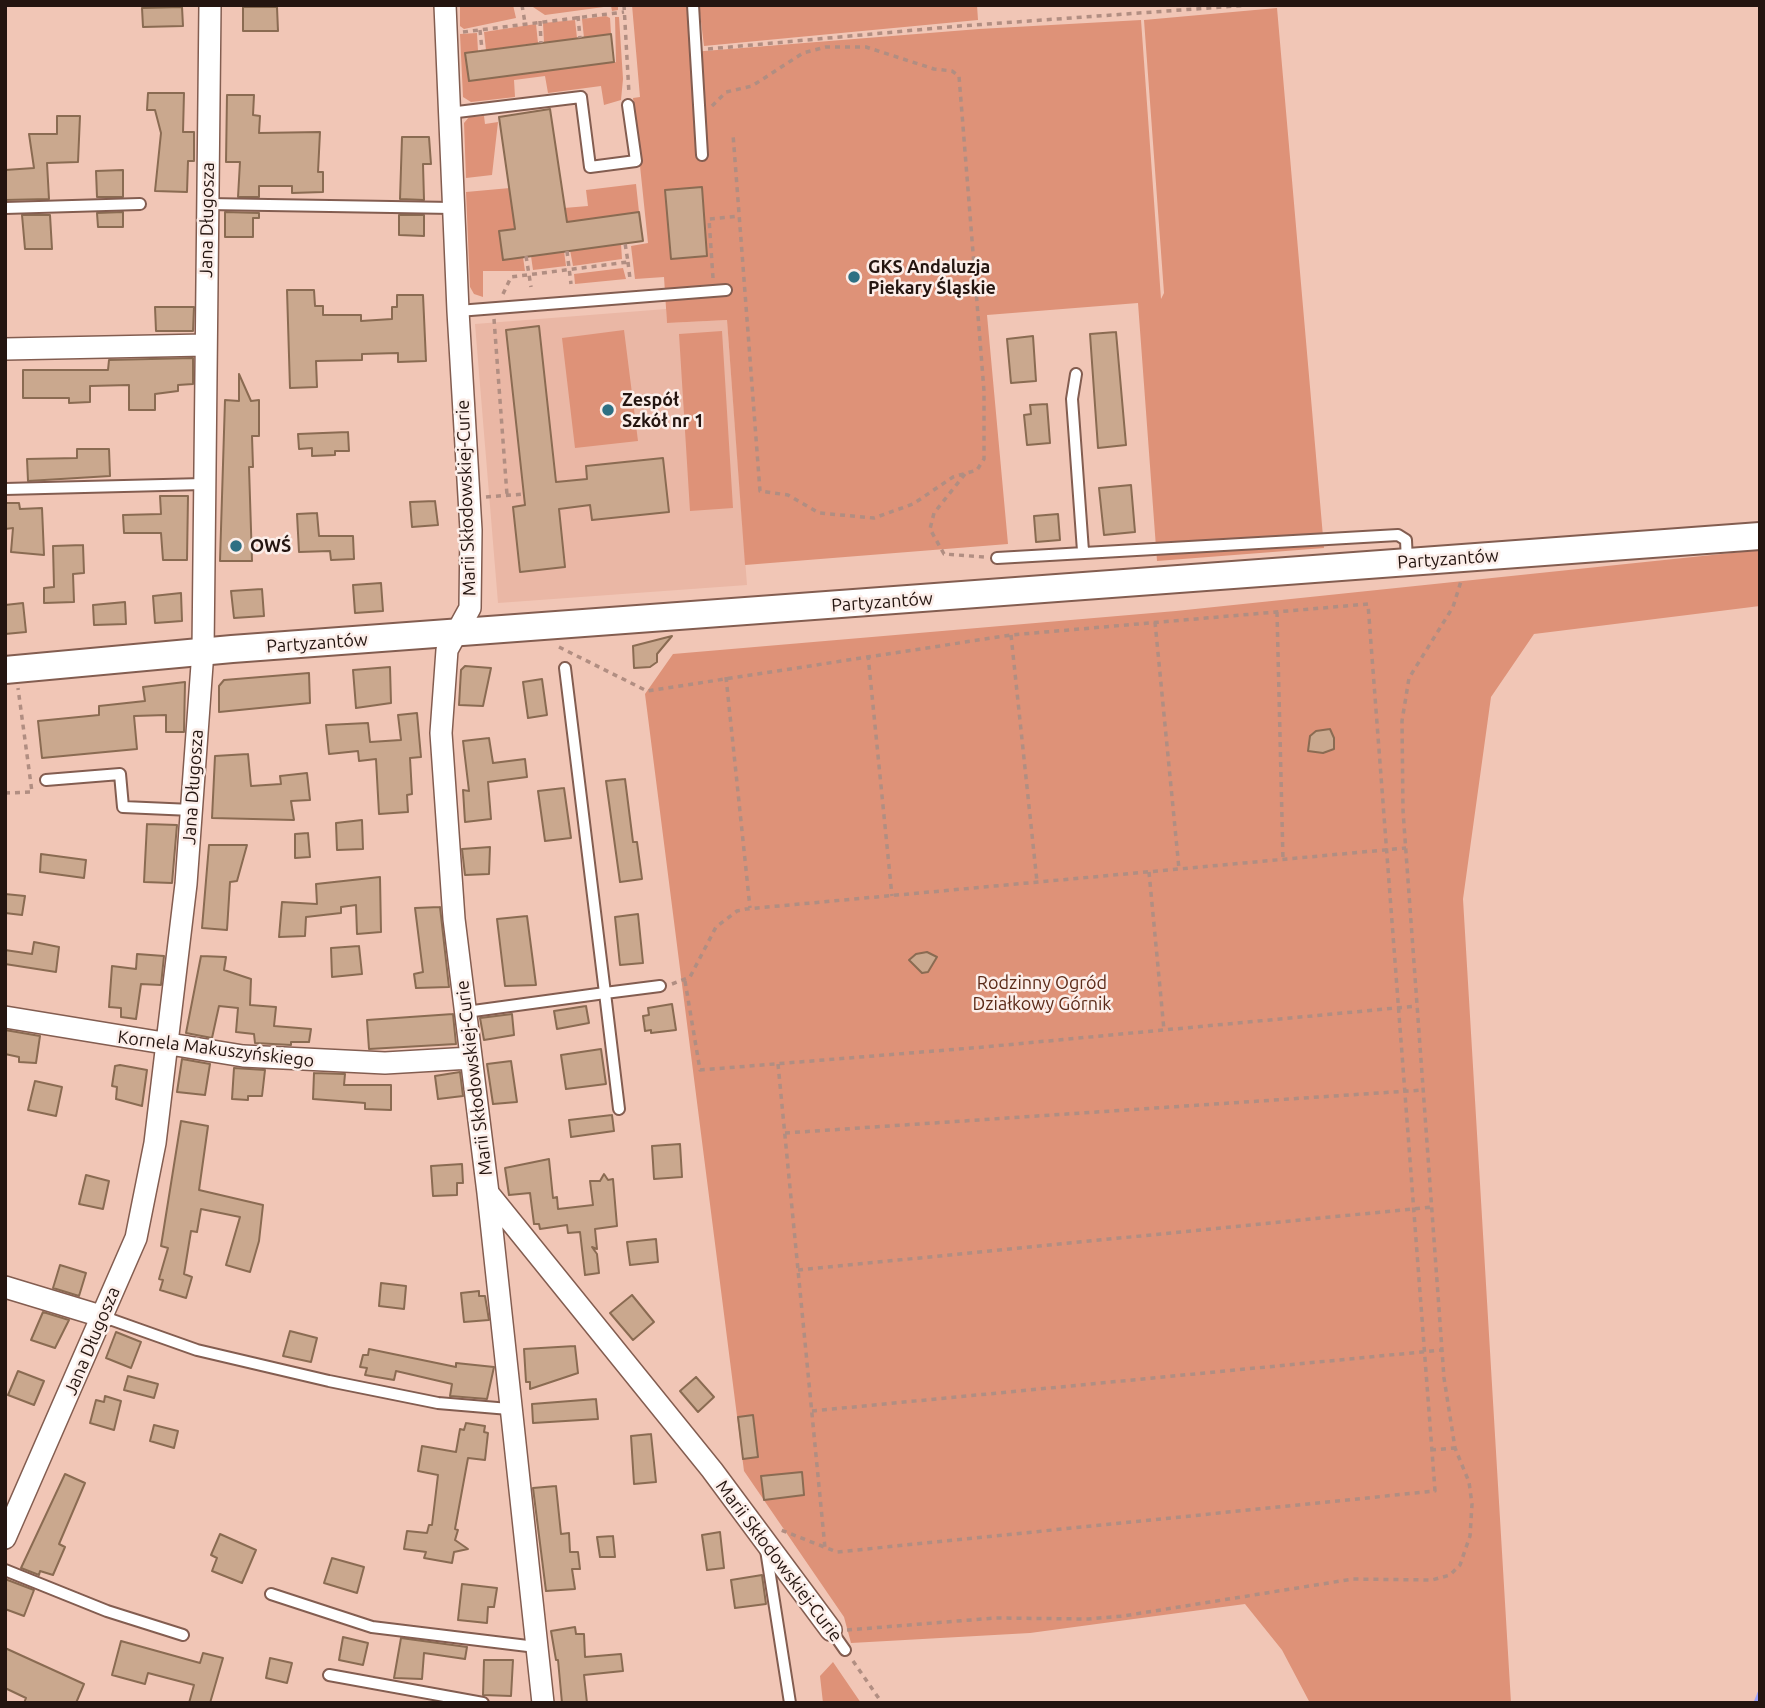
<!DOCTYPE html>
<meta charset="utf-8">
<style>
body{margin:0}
#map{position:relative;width:1765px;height:1708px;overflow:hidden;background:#f1c6b6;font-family:Ubuntu,sans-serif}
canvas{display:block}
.frame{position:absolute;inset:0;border:7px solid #241510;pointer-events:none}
</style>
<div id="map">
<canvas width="1765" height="1708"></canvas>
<div class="frame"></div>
</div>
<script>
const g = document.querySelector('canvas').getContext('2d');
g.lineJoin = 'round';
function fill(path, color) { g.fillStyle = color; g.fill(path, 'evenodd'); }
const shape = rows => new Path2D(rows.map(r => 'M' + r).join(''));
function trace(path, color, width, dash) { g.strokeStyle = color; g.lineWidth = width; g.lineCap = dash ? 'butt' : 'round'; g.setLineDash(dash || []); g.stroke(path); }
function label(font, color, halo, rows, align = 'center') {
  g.font = font + ' Ubuntu,sans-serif'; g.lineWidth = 5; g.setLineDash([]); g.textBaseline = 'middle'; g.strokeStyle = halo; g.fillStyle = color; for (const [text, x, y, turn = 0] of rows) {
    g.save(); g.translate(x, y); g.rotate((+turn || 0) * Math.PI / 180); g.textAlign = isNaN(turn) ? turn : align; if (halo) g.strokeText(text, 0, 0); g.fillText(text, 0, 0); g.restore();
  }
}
fill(shape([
 [666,309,667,323,727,320,747,585,498,603,475,324]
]), '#eab7a5');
fill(shape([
 [513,5,516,18,464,29,460,26,460,5],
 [530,5,618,5,618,10,612,11,611,6,545,15],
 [632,5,688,5,692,52,979,29,1141,20,1161,299,1164,293,1144,20,1277,8,1324,548,1157,561,1138,303,987,315,1008,544,745,565,727,320,667,323,664,277,635,279,631,246,648,243,633,98,640,97],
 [699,5,977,5,978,20,704,46],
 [606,16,610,18,611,34,584,38,582,19],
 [615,17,619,17,623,79,621,100,604,105,601,86,548,93,545,76,514,80,515,97,471,102,463,97,460,34,477,33,478,51,465,53,469,81,616,62],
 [575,20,577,38,544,43,543,23],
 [536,24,538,43,486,50,484,32],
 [484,116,485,124,498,122,492,175,466,178,464,123,469,117],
 [636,184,639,212,500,231,523,257,525,271,483,271,483,297,474,294,470,287,466,192,510,188,564,208,588,206,586,190],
 [621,244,622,259,573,266,570,250],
 [564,251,566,266,533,270,531,256],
 [623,268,626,279,575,284,574,274],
 [624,330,638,441,575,448,562,338],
 [722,331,733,508,690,511,679,334],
 [1760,550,1760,606,1534,634,1491,697,1463,899,1511,1703,1310,1703,1282,1650,1245,1604,1030,1633,851,1643,844,1617,744,1471,645,694,673,654,1176,611],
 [833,1662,861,1703,823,1703,820,1676]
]), '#de9278');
trace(shape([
 [1756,1703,1760,1693]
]), '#9ea4fe', 5);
const building = shape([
 [182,7,183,26,143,27,142,8,182,7],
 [243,7,277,7,278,31,243,31,243,7],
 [611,34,614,62,469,81,465,53,611,34],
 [148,93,184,93,183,132,194,132,194,161,188,161,187,192,155,191,161,133,155,110,147,110,148,93],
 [227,95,254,95,253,115,260,116,259,133,320,132,318,172,323,172,323,192,292,193,292,186,259,186,259,197,238,197,240,162,226,162,227,95],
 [550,109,567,222,639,212,643,241,503,260,499,231,515,229,499,117,550,109],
 [57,116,80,116,78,162,47,163,49,199,5,200,5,170,34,168,29,134,57,134,57,116],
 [402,137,429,137,431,164,423,164,424,200,400,199,402,137],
 [123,170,123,197,97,197,96,171,123,170],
 [702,187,707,256,671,259,665,190,702,187],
 [123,212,123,227,98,227,97,213,123,212],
 [225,212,259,213,259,218,253,218,253,237,225,237,225,212],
 [22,215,50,215,52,249,25,249,22,215],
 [399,215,424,215,424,236,399,235,399,215],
 [287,290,314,290,315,306,323,306,323,315,361,315,361,321,392,319,392,307,397,307,397,295,423,295,426,361,398,362,398,353,362,354,362,360,316,361,317,387,290,388,287,290],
 [155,307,194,307,193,331,156,331,155,307],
 [539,326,556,482,587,479,586,466,663,458,669,512,592,520,590,505,559,509,565,567,520,572,513,507,525,505,506,330,539,326],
 [1116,332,1126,445,1098,448,1090,334,1116,332],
 [1033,336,1036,381,1011,383,1007,339,1033,336],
 [193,358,193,384,178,385,178,391,155,394,155,410,129,410,129,385,90,386,90,402,69,403,69,398,23,398,23,370,108,370,109,360,193,358],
 [239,374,251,401,259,400,259,436,252,436,253,467,249,467,252,561,220,561,225,400,239,401,239,374],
 [1047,404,1050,443,1027,445,1024,415,1031,414,1030,405,1047,404],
 [348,432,349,451,335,451,335,455,312,456,312,448,299,449,298,434,348,432],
 [77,449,109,449,110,476,28,481,27,459,77,458,77,449],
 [1131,485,1135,532,1104,535,1099,488,1131,485],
 [160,496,188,496,187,560,163,560,161,533,124,533,123,515,161,514,160,496],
 [435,501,438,525,412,527,410,502,435,501],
 [5,503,19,503,20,509,42,508,44,555,11,552,13,528,5,529,5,503],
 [317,513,319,536,353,536,354,559,331,560,330,551,299,552,297,514,317,513],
 [1058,514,1060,540,1036,542,1034,516,1058,514],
 [83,545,84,573,73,574,74,602,44,603,44,588,54,587,53,546,83,545],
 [381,583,383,611,355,613,353,585,381,583],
 [262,589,264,616,234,618,231,591,262,589],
 [181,593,182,621,155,623,153,596,181,593],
 [125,602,126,624,94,625,93,605,125,602],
 [23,603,26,632,5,634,5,605,23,603],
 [672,636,657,654,657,662,650,667,634,668,633,646,672,636],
 [465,666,491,668,483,706,459,705,461,670,465,666],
 [390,667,391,703,356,708,353,670,390,667],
 [309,673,310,703,219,712,219,686,224,680,309,673],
 [542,679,547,715,528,718,523,682,542,679],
 [185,682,184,732,166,732,166,715,134,716,137,749,42,758,38,721,99,715,99,706,145,701,143,687,185,682],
 [417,713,421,757,410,758,412,794,407,795,408,812,379,814,376,759,359,761,358,751,329,754,326,725,368,723,370,742,401,740,398,715,417,713],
 [1330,729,1334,738,1334,749,1323,753,1308,751,1310,736,1316,731,1330,729],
 [489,738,493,763,525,759,527,777,488,782,491,819,465,822,463,790,469,791,463,741,489,738],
 [248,754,251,786,281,784,280,776,307,773,310,800,291,801,294,820,212,818,215,756,248,754],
 [625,779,633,842,637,842,642,879,620,882,606,781,625,779],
 [564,788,571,838,545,841,538,791,564,788],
 [362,820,363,849,337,850,336,823,362,820],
 [147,824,177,825,172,883,144,882,147,824],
 [308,833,310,857,295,858,295,834,308,833],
 [209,845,247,845,237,881,230,882,227,930,202,928,209,845],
 [490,847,489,874,465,875,462,849,490,847],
 [41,854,86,860,84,878,40,872,41,854],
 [380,877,381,932,357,934,356,905,341,907,341,913,306,917,305,936,279,937,282,902,317,904,316,884,380,877],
 [5,894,25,896,22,915,5,913,5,894],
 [440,907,449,987,416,988,414,974,423,972,415,908,440,907],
 [638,914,643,963,620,965,615,917,638,914],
 [527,916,536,985,505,986,497,919,527,916],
 [34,942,59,947,56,972,5,964,5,950,32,954,34,942],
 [359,946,362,974,332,977,331,948,359,946],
 [927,952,937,957,928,972,922,973,909,960,916,954,927,952],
 [137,954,164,956,161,985,141,984,136,1019,121,1017,121,1008,109,1007,112,966,136,969,137,954],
 [201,956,226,957,224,970,251,979,250,1005,276,1007,274,1026,311,1029,309,1042,291,1042,291,1045,255,1043,254,1034,236,1032,238,1008,219,1006,212,1038,186,1033,201,956],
 [672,1004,676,1030,651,1033,651,1030,645,1031,643,1016,649,1015,648,1008,672,1004],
 [586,1006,589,1023,557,1029,554,1011,586,1006],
 [453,1014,456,1044,369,1049,367,1020,453,1014],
 [512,1014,514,1035,484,1040,480,1018,512,1014],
 [5,1030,40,1036,36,1063,19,1062,19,1057,5,1054,5,1030],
 [601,1049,606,1084,566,1089,561,1055,601,1049],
 [182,1059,210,1064,205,1095,177,1092,182,1059],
 [511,1061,517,1102,493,1104,487,1064,511,1061],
 [120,1065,147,1070,142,1106,116,1099,117,1087,112,1086,115,1066,120,1065],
 [234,1068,265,1070,262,1096,248,1096,248,1100,232,1099,234,1068],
 [460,1072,463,1096,438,1099,435,1076,460,1072],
 [314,1073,345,1074,344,1085,391,1085,391,1110,365,1109,365,1103,313,1099,314,1073],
 [35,1081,62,1087,56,1116,28,1110,35,1081],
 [612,1115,614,1131,571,1137,569,1120,612,1115],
 [181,1121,208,1126,199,1190,263,1205,259,1241,250,1272,226,1265,240,1217,201,1209,197,1232,191,1231,184,1274,192,1277,186,1298,160,1290,163,1280,159,1279,168,1248,161,1246,181,1121],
 [680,1144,682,1177,654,1179,652,1146,680,1144],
 [549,1159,553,1198,557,1197,558,1209,593,1205,590,1181,600,1181,604,1174,608,1180,613,1179,617,1226,595,1229,597,1249,592,1247,597,1254,599,1273,585,1275,580,1232,568,1233,567,1225,540,1229,539,1224,534,1224,530,1193,509,1195,505,1168,549,1159],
 [462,1164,463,1183,457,1183,457,1195,433,1196,431,1166,462,1164],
 [86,1175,109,1181,103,1209,79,1204,86,1175],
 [656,1239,658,1262,630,1265,627,1242,656,1239],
 [60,1265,86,1273,79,1296,53,1288,60,1265],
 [381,1283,406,1286,404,1309,379,1306,381,1283],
 [479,1291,479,1296,485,1296,489,1320,464,1322,461,1293,479,1291],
 [632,1295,654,1322,633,1340,610,1313,632,1295],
 [43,1312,69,1320,55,1348,31,1340,43,1312],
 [290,1331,317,1338,311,1362,283,1356,290,1331],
 [116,1332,141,1342,131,1368,106,1358,116,1332],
 [575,1346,578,1373,530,1389,530,1382,526,1382,524,1349,575,1346],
 [369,1349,456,1367,456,1363,494,1367,487,1399,450,1396,452,1384,396,1371,394,1380,365,1375,367,1368,360,1367,363,1355,368,1355,369,1349],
 [18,1371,44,1381,34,1405,8,1395,18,1371],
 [128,1376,158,1384,154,1398,124,1390,128,1376],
 [696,1377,714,1397,698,1412,680,1391,696,1377],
 [105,1396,121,1401,114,1430,90,1423,96,1400,104,1402,105,1396],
 [596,1399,598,1419,533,1423,532,1404,596,1399],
 [753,1415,758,1457,743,1459,738,1417,753,1415],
 [466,1423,485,1426,484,1432,488,1433,485,1460,468,1458,455,1529,458,1530,455,1540,468,1549,454,1552,452,1563,424,1558,426,1552,404,1549,407,1531,427,1533,429,1525,432,1525,438,1475,418,1471,422,1446,456,1452,460,1429,464,1430,466,1423],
 [154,1425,178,1431,174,1448,150,1441,154,1425],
 [651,1434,656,1482,634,1484,631,1436,651,1434],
 [802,1472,804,1495,764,1500,761,1476,802,1472],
 [65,1474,85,1483,59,1544,65,1547,53,1575,40,1571,39,1575,21,1568,65,1474],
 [556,1486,561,1534,569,1533,570,1552,578,1552,580,1569,572,1569,575,1589,546,1591,533,1488,556,1486],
 [720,1532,724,1568,707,1570,702,1535,720,1532],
 [220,1534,256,1550,242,1583,212,1571,217,1558,211,1555,220,1534],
 [613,1536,615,1557,600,1557,597,1537,613,1536],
 [332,1558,364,1567,357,1593,324,1583,332,1558],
 [762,1575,766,1604,735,1608,731,1580,762,1575],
 [5,1579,34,1590,24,1616,5,1609,5,1579],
 [462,1584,497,1588,494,1607,488,1607,487,1623,458,1620,462,1584],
 [575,1627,576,1634,584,1634,585,1657,621,1654,623,1671,584,1675,587,1703,562,1703,558,1660,556,1660,551,1631,575,1627],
 [343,1637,368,1643,363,1665,339,1660,343,1637],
 [401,1638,467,1647,465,1659,424,1653,422,1679,394,1678,401,1638],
 [121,1641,200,1663,203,1653,223,1658,210,1703,189,1703,194,1685,148,1673,145,1684,112,1675,121,1641],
 [5,1648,84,1684,76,1703,24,1703,26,1698,5,1688,5,1648],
 [270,1658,292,1663,287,1683,266,1678,270,1658],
 [484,1660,513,1660,511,1696,483,1695,484,1660]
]);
fill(building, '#caa88e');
trace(building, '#8a6b52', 2);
const service = shape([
 [693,5,702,155],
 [449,113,581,97,590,167,636,161,628,105],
 [207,204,453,208],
 [5,208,140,204],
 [458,311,726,290],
 [1076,374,1072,399,1083,551],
 [5,489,203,484],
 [997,558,1398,535,1406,540,1407,562],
 [46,780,120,774,123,807,192,810],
 [466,1012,605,993,565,668],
 [619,1109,605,993,660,986],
 [104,1317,197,1350,329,1381,438,1403,509,1409],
 [766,1550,790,1703],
 [5,1570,107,1611,183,1635],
 [271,1594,372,1627,536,1647],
 [831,1630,845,1650],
 [329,1675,483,1703]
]);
const minor = shape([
 [445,5,458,311,471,530,470,608,447,650,441,733,454,919,488,1193,712,1470,831,1630],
 [5,349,205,345],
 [5,1017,243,1056,385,1063,471,1058],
 [488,1193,543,1703],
 [5,1287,104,1317],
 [5,1538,136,1238,155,1143,186,884,203,651,210,5]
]);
const tertiary = shape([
 [5,670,232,649,1760,536]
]);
trace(service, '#835d50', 14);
trace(minor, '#835d50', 24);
trace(tertiary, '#835d50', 30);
trace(shape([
 [522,5,525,23],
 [624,5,629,94],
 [578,16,580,38],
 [540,21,541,43],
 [480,30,482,50],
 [463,32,624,12],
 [708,49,960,26,1250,5],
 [712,106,726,92,752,86,803,53,826,47,866,47,934,69,952,71,959,76,984,391,984,459,977,470,953,477,913,504,874,518,819,513,788,495,760,491,733,134],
 [567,251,571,284],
 [526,256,531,287],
 [628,262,630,279],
 [713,278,709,219,739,216],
 [503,294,511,277,628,262,625,243],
 [494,319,507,495],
 [965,474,934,513,930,529,944,554,984,557],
 [486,497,524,494],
 [1277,612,1283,860],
 [1155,622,1179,869],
 [1011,635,1037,882],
 [559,647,647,691,1011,635,1368,604,1435,1491,837,1552,781,1530],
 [868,655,892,896],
 [726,677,750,908],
 [5,793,32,792,18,688],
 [1149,872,1164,1030],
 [685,981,700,1070,984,1047,1417,1006],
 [672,984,690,977,716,927,737,911,746,909,1406,848],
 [778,1064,825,1548],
 [785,1133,1423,1090],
 [798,1270,1432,1207],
 [812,1411,1442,1350],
 [1431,1450,1454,1448],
 [847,1630,995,1618,1088,1619,1123,1616,1353,1579,1432,1580,1450,1575,1460,1565,1470,1536,1472,1504,1469,1482,1455,1448,1444,1378,1403,811,1402,721,1409,678,1453,607,1462,578],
 [853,1661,882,1703]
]), '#b18e82', 3.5, [5, 5]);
trace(service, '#fff', 10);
trace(minor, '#fff', 21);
trace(tertiary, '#fff', 26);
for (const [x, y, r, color] of [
 [854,277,7,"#2e7083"],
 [608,410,7,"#2e7083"],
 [236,546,7,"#2e7083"]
]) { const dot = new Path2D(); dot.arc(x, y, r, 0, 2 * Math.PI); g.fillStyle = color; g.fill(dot); trace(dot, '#fceee9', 2.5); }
label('18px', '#241510', '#fceee9', [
 ["Jana Długosza",207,220,-89],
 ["Marii Skłodowskiej-Curie",466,498,-92],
 ["Partyzantów",1448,559,-4],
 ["Partyzantów",882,602,-4],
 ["Partyzantów",317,643,-4],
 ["Jana Długosza",193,787,-86],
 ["Kornela Makuszyńskiego",216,1049,7],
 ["Marii Skłodowskiej-Curie",474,1078,-97],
 ["Jana Długosza",92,1341,-67],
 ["Marii Skłodowskiej-Curie",779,1561,53]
]);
label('bold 18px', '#241510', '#fceee9', [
 ["GKS Andaluzja",868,267],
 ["Piekary Śląskie",868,288],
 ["Zespół",622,400],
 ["Szkół nr 1",622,421],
 ["OWŚ",250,546]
], 'left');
label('18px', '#5b2a18', '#fceee9', [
 ["Rodzinny Ogród",1042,983],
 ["Działkowy Górnik",1042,1004]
]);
</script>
